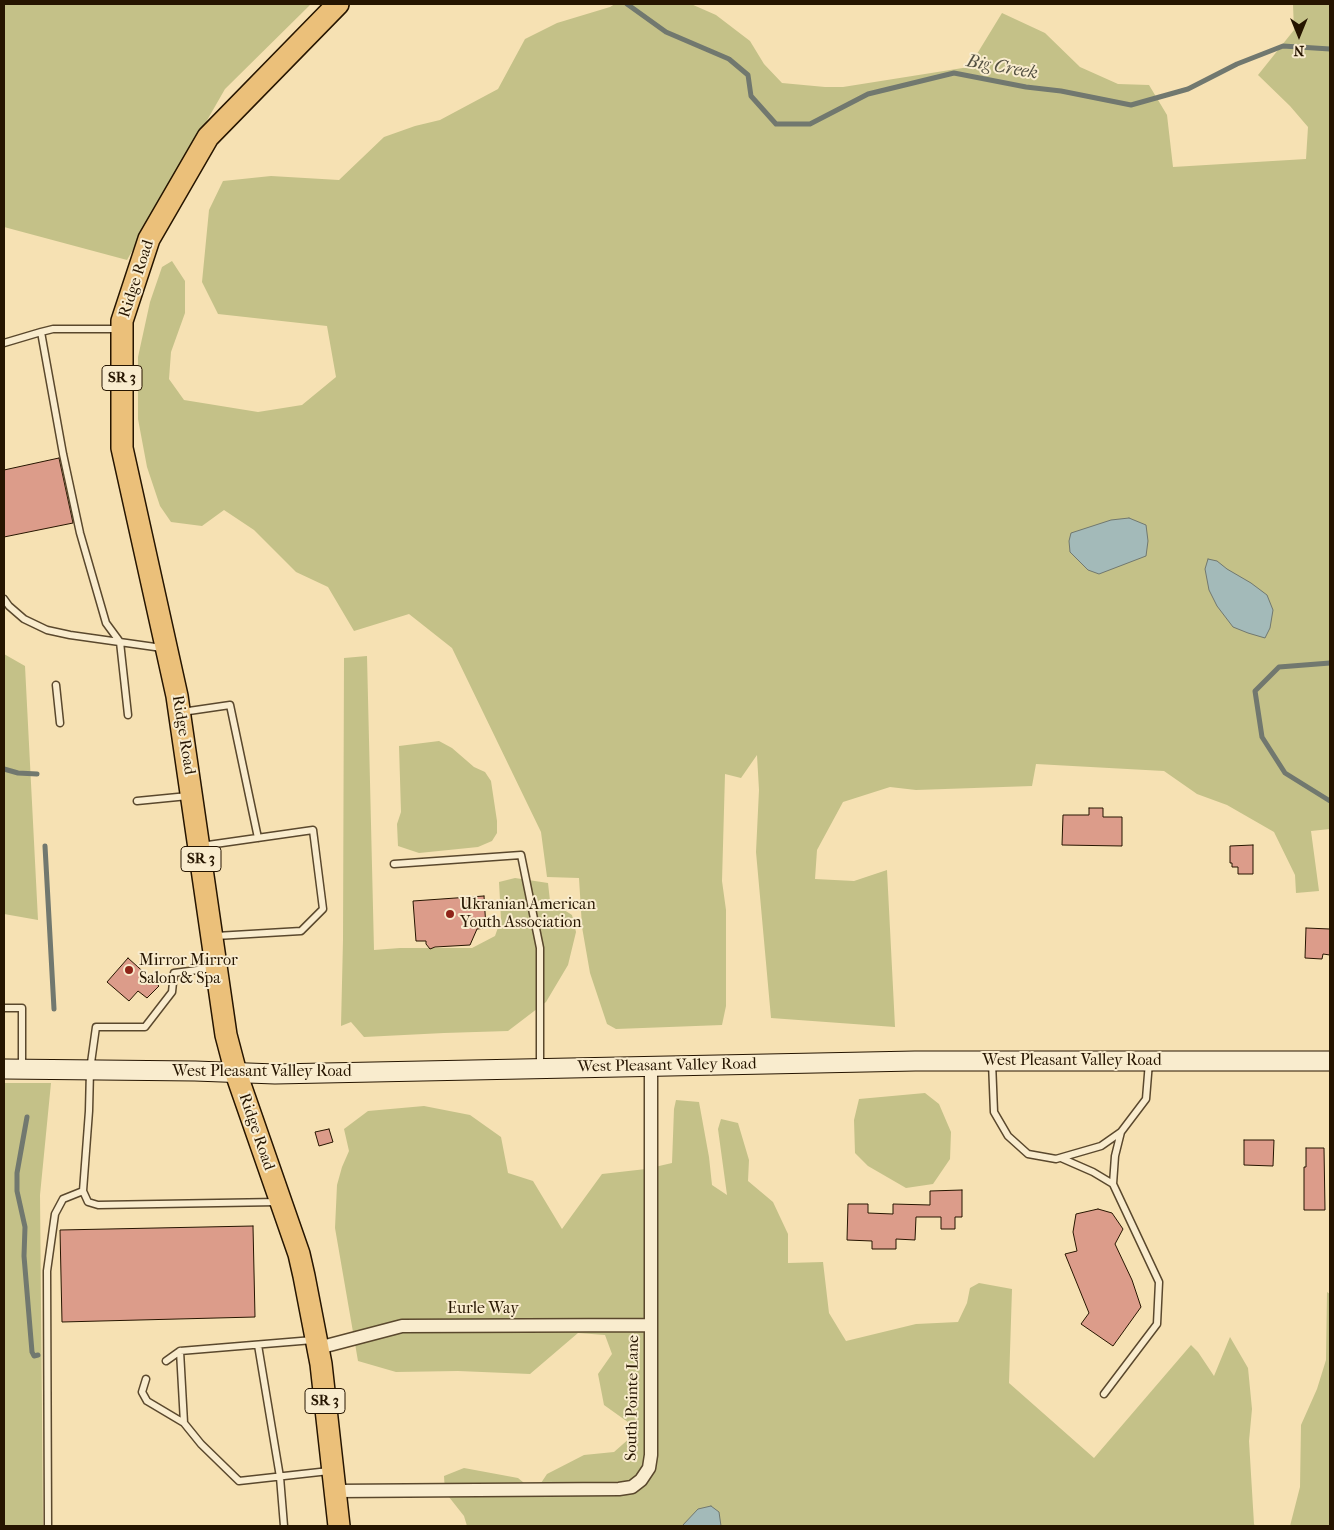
<!DOCTYPE html>
<style>
body{margin:0}
#map{position:relative;width:1334px;height:1530px;overflow:hidden;background:#f6e1b3;font-family:"IM FELL French Canon",serif}
canvas{display:block}
.frame{position:absolute;inset:0;border:5px solid #261500;pointer-events:none}
.north{position:absolute;left:1274px;top:10px;width:50px;height:50px;-webkit-text-stroke:4px #f9ecce;paint-order:stroke;rotate:180deg;font-size:14px;font-weight:700;line-height:20px;text-align:center;color:#261500}
.north::after{content:'';display:block;margin:auto;width:18px;height:22px;background:#261500;clip-path:polygon(50% 0,100% 100%,50% 72%,0 100%)}
</style>
<div id="map">
<canvas width="1334" height="1530"></canvas>
<div class="frame"></div>
<div class="north">N</div>
</div>
<script>
const g = document.querySelector('canvas').getContext('2d');
g.lineJoin = 'round';
function fill(path, color) { g.fillStyle = color; g.fill(path, 'evenodd'); }
const shape = rows => new Path2D(rows.map(r => 'M' + r).join(''));
function trace(path, color, width, dash) { g.strokeStyle = color; g.lineWidth = width; g.lineCap = dash ? 'butt' : 'round'; g.setLineDash(dash || []); g.stroke(path); }
function label(font, color, halo, rows, align = 'center') {
  g.font = font + ' "IM FELL French Canon",serif'; g.lineWidth = 4; g.setLineDash([]); g.textBaseline = 'middle'; g.strokeStyle = halo; g.fillStyle = color; for (const [text, x, y, turn = 0] of rows) {
    g.save(); g.translate(x, y); g.rotate((+turn || 0) * Math.PI / 180); g.textAlign = isNaN(turn) ? turn : align; if (halo) g.strokeText(text, 0, 0); g.fillText(text, 0, 0); g.restore();
  }
}
fill(shape([
 [4,4,311,4,225,89,127,260,4,227],
 [615,4,691,4,716,15,750,41,764,64,782,83,825,87,843,87,969,67,1002,13,1045,33,1080,67,1118,84,1149,85,1167,115,1173,167,1306,159,1308,127,1290,106,1258,75,1294,30,1293,4,1330,4,1330,829,1311,831,1319,891,1296,893,1295,875,1274,832,1227,805,1197,794,1164,771,1036,764,1032,786,916,790,890,787,843,802,817,850,815,879,854,881,887,870,895,1027,771,1018,756,852,759,790,757,755,741,778,725,774,722,881,726,910,726,1006,722,1025,616,1029,607,1024,590,973,582,927,579,878,547,877,541,832,452,648,409,614,354,631,328,587,296,572,254,530,224,510,202,526,171,522,160,506,147,467,138,419,138,357,150,302,162,267,172,261,185,281,185,313,171,352,169,379,184,400,258,412,302,405,336,377,327,326,218,314,202,282,209,210,223,181,271,176,339,180,384,137,415,126,440,120,498,89,525,39,557,23,610,7],
 [4,654,25,666,38,920,4,914],
 [367,656,374,950,400,948,472,948,495,936,501,919,499,882,515,878,548,883,550,901,572,915,576,932,568,965,546,1002,508,1031,444,1033,364,1037,351,1022,341,1026,343,940,344,658],
 [439,741,452,748,474,767,485,772,491,781,497,821,497,833,492,841,478,847,419,853,398,846,397,824,401,812,399,746],
 [4,1083,51,1083,40,1195,43,1526,4,1526],
 [925,1093,939,1104,951,1132,950,1159,933,1184,906,1188,868,1166,855,1153,854,1120,859,1099],
 [676,1100,699,1102,709,1157,712,1185,727,1195,718,1129,721,1119,738,1123,749,1160,748,1181,773,1202,788,1234,788,1263,823,1262,829,1313,846,1341,916,1324,958,1322,967,1303,970,1288,979,1283,1012,1289,1009,1383,1094,1458,1191,1345,1198,1352,1214,1376,1230,1337,1248,1368,1252,1409,1249,1441,1254,1524,1255,1526,467,1526,464,1516,445,1492,444,1476,464,1468,518,1478,535,1492,547,1474,584,1455,614,1452,639,1430,604,1405,598,1374,612,1354,605,1335,578,1333,530,1374,458,1371,396,1372,358,1361,335,1228,337,1185,342,1167,349,1151,344,1129,368,1111,424,1106,470,1115,501,1137,508,1173,533,1181,562,1229,602,1174,646,1169,672,1163,674,1109],
 [1327,1292,1330,1294,1330,1526,1290,1526,1300,1487,1301,1425,1317,1389,1326,1360]
]), '#c4c188');
const water = shape([
 [1129,518,1146,525,1148,541,1146,556,1099,574,1088,570,1070,552,1069,541,1071,533,1111,520,1129,518],
 [1208,559,1217,561,1227,569,1251,583,1267,595,1273,610,1270,628,1265,638,1248,633,1233,627,1217,606,1209,590,1205,569,1208,559],
 [711,1506,719,1512,721,1526,682,1526,698,1509,711,1506]
]);
fill(water, '#a3bab9');
trace(water, '#71786f', 1);
trace(shape([
 [627,4,666,32,729,59,748,75,751,96,776,124,810,124,868,94,954,73,1026,87,1061,91,1131,105,1188,89,1237,64,1283,46,1330,49],
 [1330,663,1279,667,1255,691,1262,737,1285,773,1330,801],
 [4,769,18,773,37,774],
 [45,846,54,1009],
 [27,1117,17,1173,17,1191,25,1227,24,1256,32,1352,34,1356,38,1355]
]), '#71786f', 5);
const building = shape([
 [59,458,73,523,4,537,4,470,59,458],
 [1089,808,1103,808,1103,817,1122,817,1122,846,1062,845,1063,815,1089,815,1089,808],
 [1253,845,1253,874,1238,874,1238,867,1232,867,1232,863,1230,863,1230,846,1253,845],
 [484,896,486,928,477,929,470,945,435,947,430,949,426,944,426,941,416,941,413,901,484,896],
 [1306,928,1330,929,1330,955,1323,954,1322,959,1305,958,1306,928],
 [128,958,159,986,147,998,138,991,129,1001,107,982,128,958],
 [329,1129,333,1142,319,1146,315,1132,329,1129],
 [1244,1140,1274,1140,1273,1166,1244,1165,1244,1140],
 [1306,1148,1324,1148,1325,1210,1304,1210,1304,1167,1306,1167,1306,1148],
 [962,1190,962,1217,955,1217,955,1229,941,1229,941,1217,916,1217,915,1240,896,1239,896,1249,872,1249,872,1241,847,1240,848,1204,868,1204,868,1213,893,1214,893,1204,930,1205,930,1191,962,1190],
 [1098,1209,1112,1213,1123,1229,1115,1244,1132,1280,1141,1307,1113,1346,1081,1324,1089,1313,1065,1254,1077,1251,1073,1232,1076,1214,1098,1209],
 [253,1226,255,1317,62,1322,60,1230,253,1226]
]);
fill(building, '#dc9c8a');
trace(building, '#261500', 1);
const lane = shape([
 [118,329,53,329,41,332,63,454,80,533,106,623,120,642,128,715],
 [4,343,41,332],
 [4,599,9,606,24,619,47,630,70,635,162,648],
 [56,685,60,723],
 [182,712,230,705,258,838],
 [137,801,188,796],
 [201,846,313,830,323,909,301,931,216,936],
 [394,864,521,855,540,948,540,1068],
 [213,968,174,973,172,992,145,1027,96,1027,90,1070,89,1111,83,1191,88,1202,98,1205,278,1202],
 [4,1008,22,1008,22,1068],
 [992,1062,994,1112,1008,1136,1028,1154,1056,1159,1101,1146,1121,1132,1146,1099,1149,1062],
 [1061,1158,1093,1172,1113,1184,1159,1282,1157,1324,1104,1394],
 [1113,1184,1115,1156,1121,1132],
 [313,1340,180,1351,184,1423,201,1444,239,1481,329,1471],
 [258,1345,280,1477,284,1526],
 [166,1361,180,1351],
 [146,1379,142,1392,147,1401,184,1423],
 [48,1526,47,1271,55,1214,63,1199,83,1191]
]);
const street = shape([
 [318,1348,402,1326,651,1325],
 [336,1491,619,1489,632,1487,641,1480,649,1468,651,1455,651,1067]
]);
const secondary = shape([
 [4,1069,195,1071,275,1074,915,1061,1330,1061]
]);
const primary = shape([
 [338,4,208,137,149,239,122,321,122,448,177,696,226,1035,236,1073,299,1254,304,1276,321,1364,339,1526]
]);
trace(lane, '#5a482d', 9);
trace(street, '#5a482d', 15);
trace(secondary, '#261500', 21);
trace(primary, '#261500', 24);
trace(lane, '#f9ecce', 6);
trace(street, '#f9ecce', 12);
trace(secondary, '#f9ecce', 19);
trace(primary, '#ebc07a', 21);
for (const [x, y, r, color] of [
 [450,914,5,"#8f2418"],
 [129,970,5,"#8f2418"]
]) { const dot = new Path2D(); dot.arc(x, y, r, 0, 2 * Math.PI); g.fillStyle = color; g.fill(dot); trace(dot, '#f9ecce', 2); }
for (const [x, y, w] of [
 [122,378,40],
 [201,859,40],
 [325,1401,40]
]) { const box = new Path2D(); box.roundRect(x - w / 2, y - 12.5, w, 25, 4); g.fillStyle = '#f9ecce'; g.fill(box); trace(box, '#261500', 1); }
label('bold 15px', '#261500', null, [
 ["SR 3",122,378],
 ["SR 3",201,859],
 ["SR 3",325,1401]
]);
label('16px', '#261500', '#f9ecce', [
 ["Ridge Road",137,279,-72],
 ["Ridge Road",183,735,81],
 ["West Pleasant Valley Road",1072,1061],
 ["West Pleasant Valley Road",667,1066,-1],
 ["West Pleasant Valley Road",262,1072],
 ["Ridge Road",256,1132,71],
 ["Eurle Way",483,1309],
 ["South Pointe Lane",633,1398,-89]
]);
label('16px', '#261500', '#f9ecce', [
 ["Ukranian American",460,905],
 ["Youth Association",460,923],
 ["Mirror Mirror",139,961],
 ["Salon & Spa",139,979]
], 'left');
label('italic 18px', '#524f41', '#f9ecce', [
 ["Big Creek",1002,68,10]
]);
</script>
